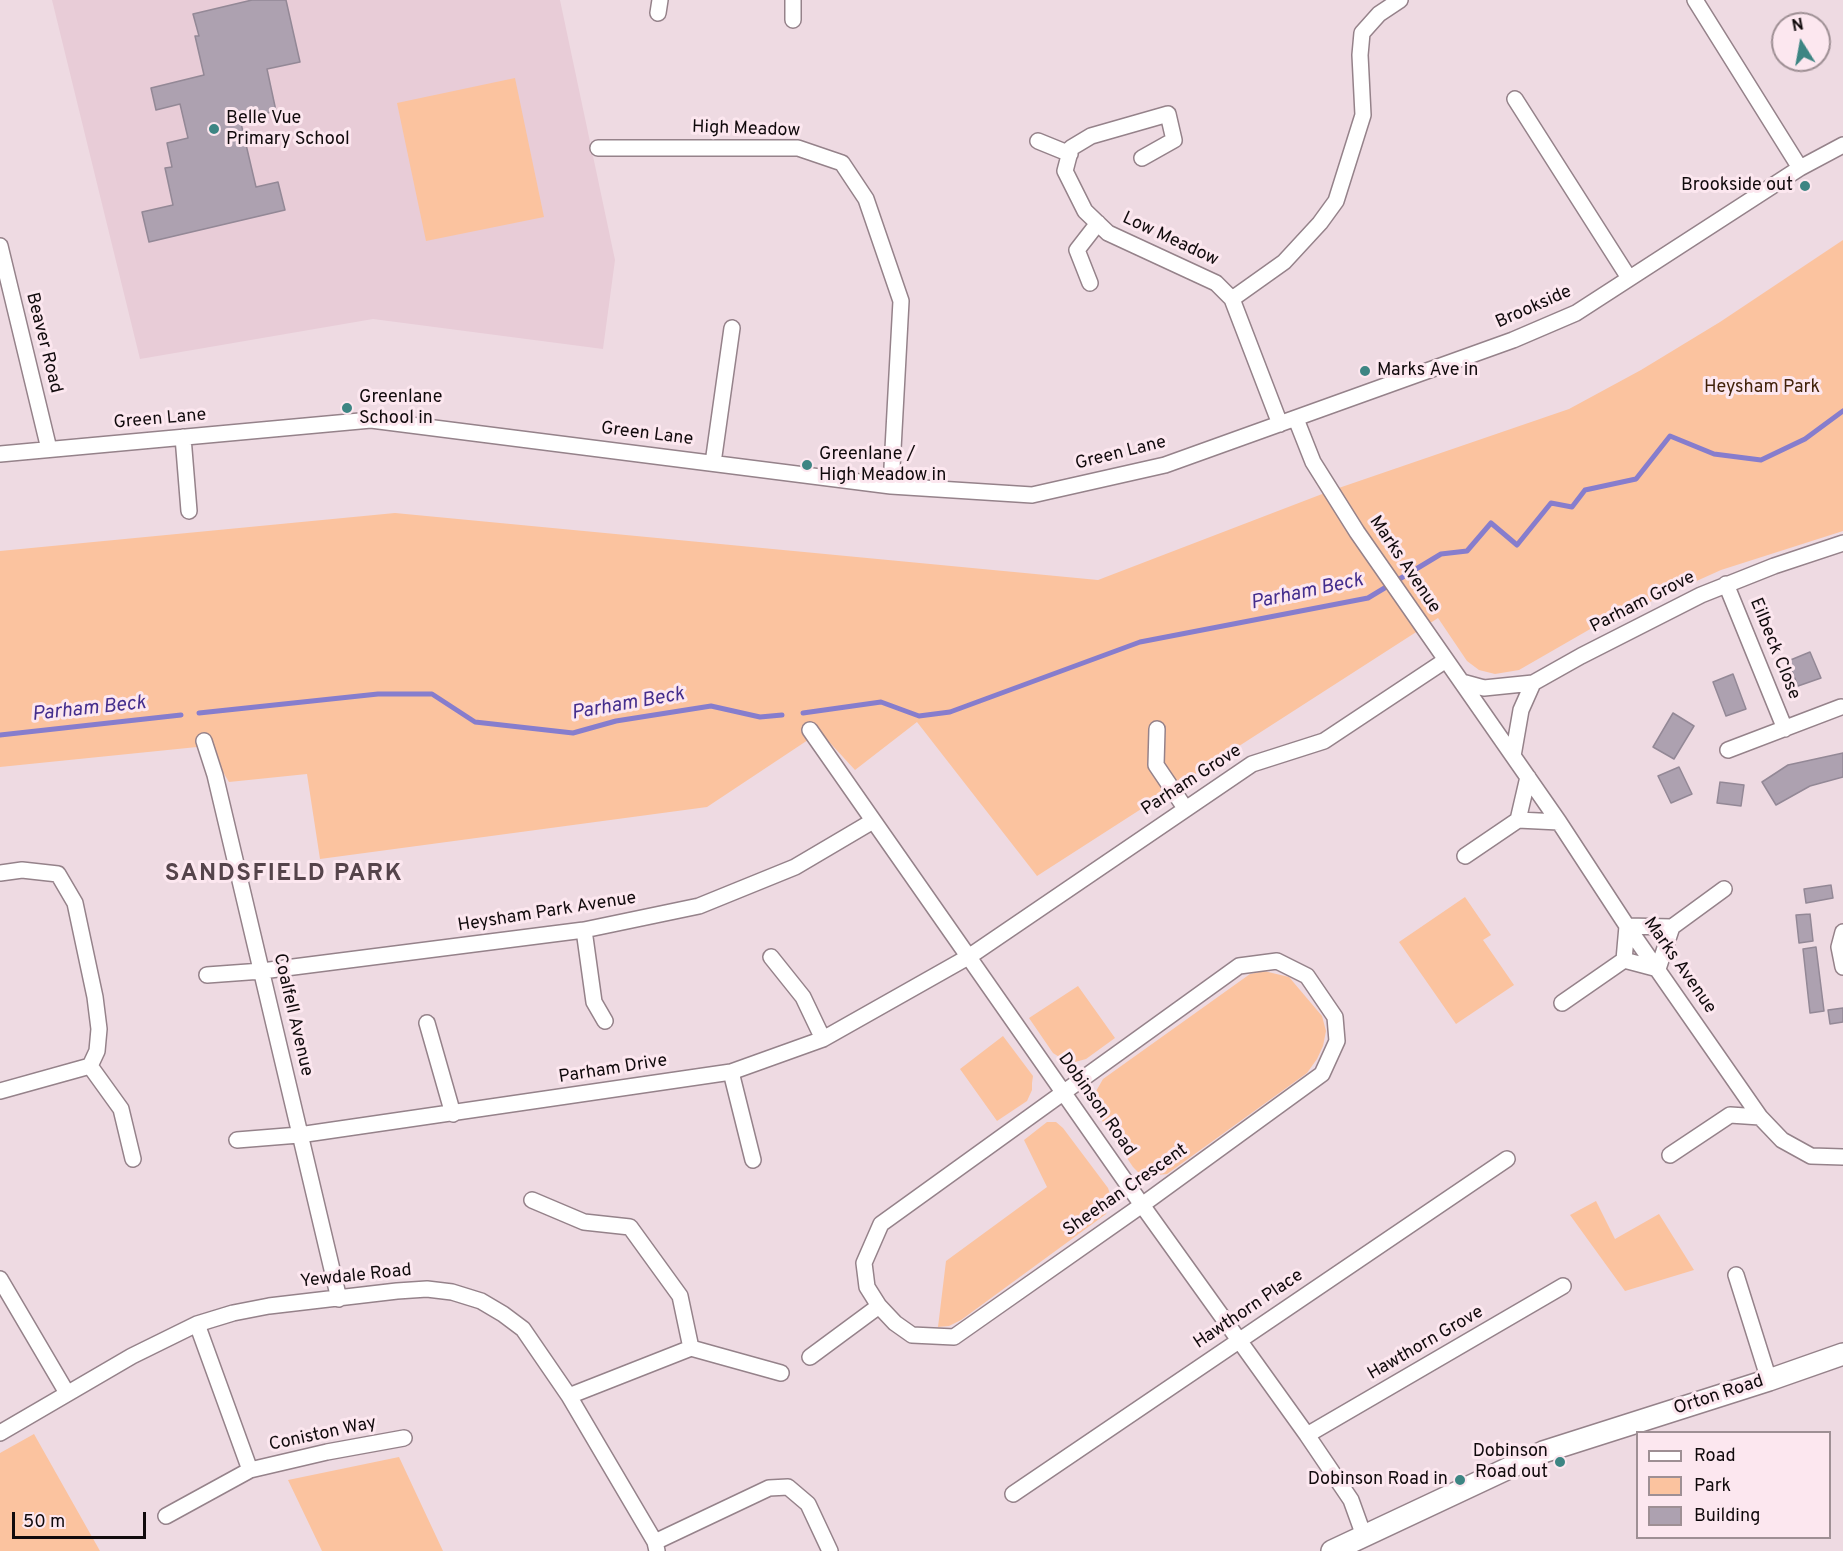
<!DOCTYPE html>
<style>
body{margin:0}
#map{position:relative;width:1843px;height:1551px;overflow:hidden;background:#eedae2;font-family:Overpass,sans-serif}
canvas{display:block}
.legend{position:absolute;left:1636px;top:1431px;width:195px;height:108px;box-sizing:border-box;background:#fce7ef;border:2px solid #9e8f94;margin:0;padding:8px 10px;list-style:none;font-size:18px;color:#100a0c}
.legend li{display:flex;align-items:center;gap:12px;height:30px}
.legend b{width:30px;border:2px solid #9e8f94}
.north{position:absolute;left:1771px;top:12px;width:60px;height:60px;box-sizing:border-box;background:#fce7ef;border:2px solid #9e8f94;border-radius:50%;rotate:349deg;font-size:16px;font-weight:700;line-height:24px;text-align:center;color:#100a0c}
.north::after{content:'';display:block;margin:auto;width:21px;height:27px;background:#3d8583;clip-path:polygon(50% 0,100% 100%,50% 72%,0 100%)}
.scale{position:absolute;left:12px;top:1512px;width:134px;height:27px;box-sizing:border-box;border:3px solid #100a0c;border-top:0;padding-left:8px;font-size:18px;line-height:21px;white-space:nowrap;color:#100a0c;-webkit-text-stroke:4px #fce7ef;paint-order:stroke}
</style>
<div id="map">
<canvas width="1843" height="1551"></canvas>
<ul class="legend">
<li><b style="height:8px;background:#fff"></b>Road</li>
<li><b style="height:16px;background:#fbc39f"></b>Park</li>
<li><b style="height:16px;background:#ada1b0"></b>Building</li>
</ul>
<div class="north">N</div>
<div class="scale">50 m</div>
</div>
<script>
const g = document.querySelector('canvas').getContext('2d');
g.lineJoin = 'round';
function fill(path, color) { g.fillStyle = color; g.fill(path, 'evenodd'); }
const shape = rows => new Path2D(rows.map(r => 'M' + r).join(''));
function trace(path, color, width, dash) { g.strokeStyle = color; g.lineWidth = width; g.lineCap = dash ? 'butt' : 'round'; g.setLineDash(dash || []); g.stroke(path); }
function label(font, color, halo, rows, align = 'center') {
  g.font = font + ' Overpass,sans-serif'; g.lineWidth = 6; g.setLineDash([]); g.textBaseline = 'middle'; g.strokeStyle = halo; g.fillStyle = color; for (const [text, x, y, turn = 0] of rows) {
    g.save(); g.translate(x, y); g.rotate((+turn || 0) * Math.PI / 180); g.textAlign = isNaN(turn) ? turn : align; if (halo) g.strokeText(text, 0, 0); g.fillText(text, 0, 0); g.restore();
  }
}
fill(shape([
 [52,0,560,0,615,260,603,349,373,319,140,359]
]), '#e8ccd7');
fill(shape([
 [515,78,544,217,426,241,397,103],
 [1843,240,1843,531,1721,570,1592,628,1519,670,1495,674,1479,670,1467,661,1438,618,1037,876,917,722,855,770,820,732,707,807,320,859,307,774,229,782,207,746,0,767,0,551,395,513,1098,580,1330,491,1569,409,1641,370,1720,322],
 [1465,897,1491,935,1483,940,1514,985,1456,1024,1399,942],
 [1264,971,1289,977,1322,1016,1326,1031,1323,1046,1317,1059,1307,1073,1167,1174,1149,1176,1140,1174,1133,1167,1097,1113,1094,1103,1095,1093,1103,1079,1250,974],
 [1078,986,1115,1038,1086,1059,1075,1062,1064,1060,1053,1053,1029,1018],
 [1003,1036,1033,1076,1032,1083,1032,1090,1027,1101,997,1121,960,1069],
 [1047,1122,1056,1122,1063,1128,1108,1188,1111,1197,1106,1214,961,1320,949,1326,938,1327,946,1261,1047,1187,1024,1140],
 [1596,1201,1615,1239,1659,1214,1694,1270,1625,1291,1570,1215],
 [34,1434,100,1551,0,1551,0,1453],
 [399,1457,443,1551,322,1551,288,1480]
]), '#fbc39f');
trace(shape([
 [199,713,378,694,432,694,475,722,573,733,616,721,711,706,760,717,782,715],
 [803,713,881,702,919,716,950,712,1140,642,1368,598,1441,554,1467,551,1491,523,1517,545,1551,503,1572,507,1585,490,1636,479,1670,436,1714,454,1761,460,1805,439,1843,411],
 [0,735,181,715]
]), '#867dcd', 5);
const building = shape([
 [252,0,286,0,300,62,267,69,276,111,240,119,256,187,278,182,285,210,149,242,142,212,173,205,165,168,172,167,167,143,188,138,180,104,156,110,151,88,204,75,195,36,199,36,193,14,252,0],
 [1810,652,1821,678,1798,686,1788,661,1810,652],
 [1733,674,1746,709,1726,716,1713,682,1733,674],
 [1673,713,1694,726,1674,759,1653,747,1673,713],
 [1843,753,1843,777,1810,786,1776,805,1762,782,1788,765,1843,753],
 [1679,767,1692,794,1671,803,1658,776,1679,767],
 [1720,782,1744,785,1741,806,1717,803,1720,782],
 [1831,885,1833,898,1806,903,1804,889,1831,885],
 [1810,914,1813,941,1799,943,1796,915,1810,914],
 [1816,947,1824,1011,1810,1013,1803,949,1816,947],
 [1843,1008,1843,1022,1830,1024,1828,1010,1843,1008]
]);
fill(building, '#ada1b0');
trace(building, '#938896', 1.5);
const street = shape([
 [793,0,793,20],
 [1695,0,1800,168],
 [658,13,660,0],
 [1515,99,1629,278],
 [1038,141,1070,154],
 [598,148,798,148,842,163,866,199,901,301,891,486],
 [1142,158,1174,140,1168,114,1091,136,1071,148,1065,171,1085,211,1108,233,1216,283,1232,299,1280,424],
 [0,246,49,449],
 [1090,283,1077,250,1098,223],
 [1232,299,1284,262,1320,223,1336,201,1363,115,1360,55,1362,33,1379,14,1400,0],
 [1296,419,1313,462,1357,532,1559,822,1627,926,1760,1117,1782,1140,1811,1156,1843,1157],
 [183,437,189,511],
 [0,454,371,420,891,486,1032,495,1165,465,1513,340,1576,313,1800,168,1843,145],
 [713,463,732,328],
 [1726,584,1785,729],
 [1462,682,1484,688,1533,683,1581,656,1701,595,1774,566,1843,543],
 [1157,729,1156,765,1185,808],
 [810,730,1142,1205,1307,1435,1351,1500,1364,1536],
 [204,741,215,775,339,1299],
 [1728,750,1841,707],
 [1513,756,1521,710,1533,683],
 [1518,820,1528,777],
 [1465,856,1518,820,1559,822],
 [0,873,22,870,58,874,75,903,95,997,99,1029,97,1051,90,1066,0,1091],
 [584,930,594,1002,605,1021],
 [1843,932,1839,947,1843,967],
 [771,957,803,997,823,1039],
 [1624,960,1658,969,1672,927,1724,889],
 [1277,961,1307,976,1335,1017,1337,1041,1322,1074,1142,1205,954,1337,912,1335,895,1323,879,1306,867,1287,864,1263,881,1224,1239,966,1277,961],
 [207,975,262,971,584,930,699,906,795,867,873,821],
 [1562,1003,1624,960,1627,926,1672,927],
 [427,1023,453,1114],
 [90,1066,121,1109,133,1159],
 [731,1072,753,1160],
 [237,1140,299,1135,731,1072,823,1039,970,956,1252,764,1324,741,1446,660],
 [1670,1155,1730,1115,1760,1117],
 [532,1200,584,1222,630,1227,680,1296,691,1348,781,1373],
 [1736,1275,1769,1380],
 [0,1279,67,1393],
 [197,1324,250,1470],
 [810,1357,879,1306],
 [569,1396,691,1348],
 [0,1433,132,1356,197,1324,233,1313,269,1306,397,1291,427,1289,452,1292,481,1301,503,1314,523,1329,569,1396,655,1542,657,1551],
 [1307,1435,1563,1286],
 [1013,1494,1507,1159],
 [166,1516,250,1470,327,1452,404,1438],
 [655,1542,769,1488,788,1487,808,1504,830,1551]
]);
const secondary = shape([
 [1332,1551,1543,1452,1769,1380,1843,1354]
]);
trace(street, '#95828a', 18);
trace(secondary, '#95828a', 24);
trace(street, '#fff', 15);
trace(secondary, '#fff', 21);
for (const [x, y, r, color] of [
 [214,129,6,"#3d8583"],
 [1805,186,6,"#3d8583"],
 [1365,371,6,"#3d8583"],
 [347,408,6,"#3d8583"],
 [807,465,6,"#3d8583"],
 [1560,1462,6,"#3d8583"],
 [1460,1480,6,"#3d8583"]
]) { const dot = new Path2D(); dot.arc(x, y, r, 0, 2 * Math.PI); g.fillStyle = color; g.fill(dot); trace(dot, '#fce7ef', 2); }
label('18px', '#100a0c', '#fce7ef', [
 ["Belle Vue",226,119],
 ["Primary School",226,140],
 ["Brookside out",1793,186,"right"],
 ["Marks Ave in",1377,371],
 ["Greenlane",359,398],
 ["School in",359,419],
 ["Greenlane /",819,455],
 ["High Meadow in",819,476],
 ["Dobinson",1548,1452,"right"],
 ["Road out",1548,1473,"right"],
 ["Dobinson Road in",1448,1480,"right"]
], 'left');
label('18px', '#100a0c', '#fce7ef', [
 ["High Meadow",746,130,2],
 ["Low Meadow",1170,240,25],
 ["Brookside",1534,308,-24],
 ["Beaver Road",43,343,76],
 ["Green Lane",160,420,-5],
 ["Green Lane",647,435,7],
 ["Green Lane",1121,454,-14],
 ["Marks Avenue",1404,565,56],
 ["Parham Grove",1643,603,-27],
 ["Eilbeck Close",1774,649,68],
 ["Parham Grove",1192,781,-33],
 ["Heysham Park Avenue",547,913,-9],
 ["Marks Avenue",1679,966,55],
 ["Coalfell Avenue",292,1015,77],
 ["Parham Drive",613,1070,-9],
 ["Dobinson Road",1096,1105,55],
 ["Sheehan Crescent",1126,1191,-35],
 ["Yewdale Road",356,1277,-6],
 ["Hawthorn Place",1249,1310,-34],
 ["Hawthorn Grove",1426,1344,-30],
 ["Orton Road",1719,1396,-18],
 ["Coniston Way",323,1435,-12]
]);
label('18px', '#42230b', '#fce7ef', [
 ["Heysham Park",1762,388]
]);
label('italic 20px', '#442e8d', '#fce7ef', [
 ["Parham Beck",1307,593,-12],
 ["Parham Beck",628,705,-10],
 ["Parham Beck",89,710,-6]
]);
g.letterSpacing = '1.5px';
label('bold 24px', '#55444b', '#fce7ef', [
 ["SANDSFIELD PARK",284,875]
]);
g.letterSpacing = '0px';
</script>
